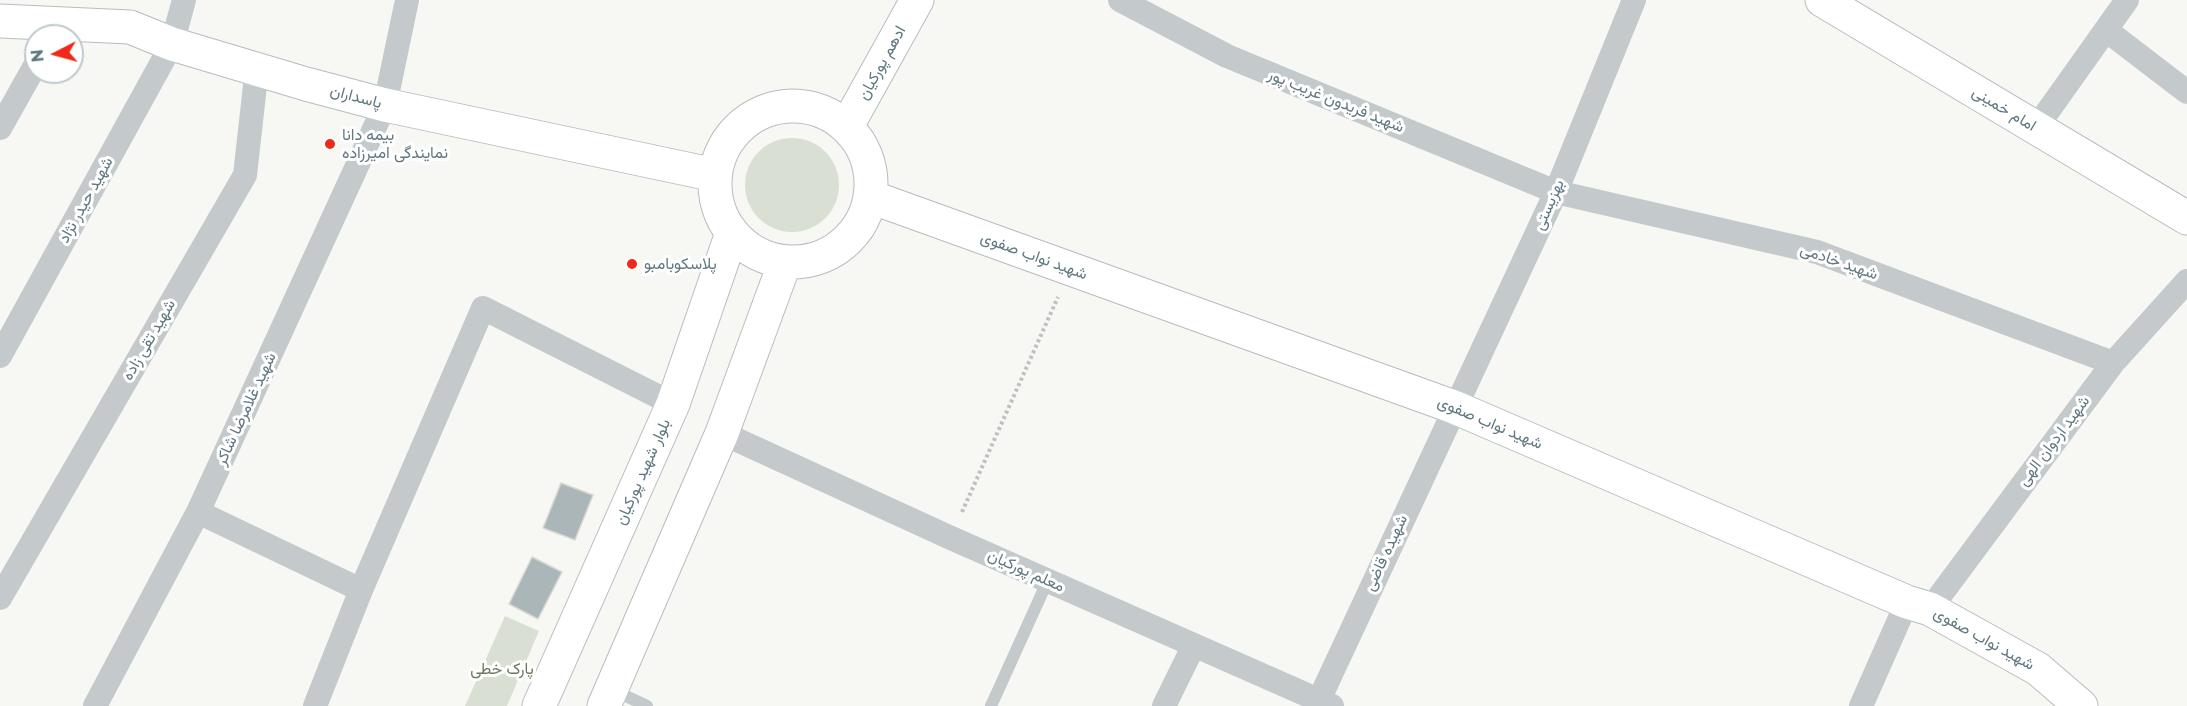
<!DOCTYPE html>
<meta charset="utf-8">
<style>
body{margin:0}
#map{position:relative;width:2187px;height:706px;overflow:hidden;background:#f7f7f4;font-family:Montserrat,sans-serif}
canvas{display:block}
.north{position:absolute;left:24px;top:24px;width:60px;height:60px;box-sizing:border-box;background:#fff;border:2px solid #bfc9cd;border-radius:50%;rotate:264deg;font-size:16px;font-weight:700;line-height:24px;text-align:center;color:#607881}
.north::after{content:'';display:block;margin:auto;width:21px;height:27px;background:#f02a1b;clip-path:polygon(50% 0,100% 100%,50% 72%,0 100%)}
</style>
<div id="map">
<canvas width="2187" height="706"></canvas>
<div class="north">N</div>
</div>
<script>
const g = document.querySelector('canvas').getContext('2d');
g.lineJoin = 'round';
function fill(path, color) { g.fillStyle = color; g.fill(path, 'evenodd'); }
const shape = rows => new Path2D(rows.map(r => 'M' + r).join(''));
function trace(path, color, width, dash) { g.strokeStyle = color; g.lineWidth = width; g.lineCap = dash ? 'butt' : 'round'; g.setLineDash(dash || []); g.stroke(path); }
function label(font, color, halo, rows, align = 'center') {
  g.font = font + ' Montserrat,Vazirmatn,sans-serif'; g.lineWidth = 6; g.setLineDash([]); g.textBaseline = 'middle'; g.strokeStyle = halo; g.fillStyle = color; for (const [text, x, y, turn = 0] of rows) {
    g.save(); g.translate(x, y); g.rotate((+turn || 0) * Math.PI / 180); g.textAlign = isNaN(turn) ? turn : align; if (halo) g.strokeText(text, 0, 0); g.fillText(text, 0, 0); g.restore();
  }
}
fill(shape([
 '745 185a47 47 0 1 1 94 0a47 47 0 1 1-94 0Z',
 [505,616,539,631,507,706,465,706]
]), '#dadfd4');
const building = shape([
 [561,483,593,495,575,540,543,528,561,483],
 [532,557,562,572,538,619,509,604,532,557]
]);
fill(building, '#abb6b9');
trace(building, '#d9d8d6', 1.5);
const secondary = shape([
 [1822,0,2187,218],
 [0,21,130,27,172,44,306,84,385,105,715,175],
 '715 184a78 78 0 1 1 156 0a78 78 0 1 1-156 0Z',
 [847,126,917,0],
 [871,197,1454,407,1907,602,1930,609,2038,669,2081,706],
 [539,706,673,404,732,233],
 [604,706,722,433,785,262]
]);
trace(secondary, '#b6bdc0', 35);
trace(shape([
 [962,512,1058,297]
]), '#bdc1c2', 4, [3, 3]);
trace(shape([
 [613,690,647,706],
 [991,706,1048,580]
]), '#c4c9cc', 12);
trace(shape([
 [1120,0,1227,56,1556,192,1817,252,2113,363],
 [2106,30,2187,92],
 [0,128,36,64],
 [2036,128,2127,0],
 [0,356,172,44,184,0],
 [722,433,951,538,1332,706],
 [198,512,361,590],
 [0,598,245,175,257,68],
 [1930,609,2113,363,2187,281],
 [1319,700,1556,192,1634,0],
 [95,706,198,512,385,105,407,0],
 [315,706,361,590,483,308,673,404],
 [1164,706,1194,645],
 [1861,706,1907,602]
]), '#c4c9cc', 24);
trace(secondary, '#fff', 33);
for (const [x, y, r, color] of [
 [330,144,6,"#f02a1b"],
 [632,264,6,"#f02a1b"]
]) { const dot = new Path2D(); dot.arc(x, y, r, 0, 2 * Math.PI); g.fillStyle = color; g.fill(dot); trace(dot, '#fff', 2); }
label('16px', '#607881', '#fff', [
 ["ادهم پورکیان",882,63,-61],
 ["پاسداران",356,97,15],
 ["شهید فریدون غریب پور",1336,101,22],
 ["امام خمینی",2004,109,31],
 ["شهید حیدر نژاد",86,200,-61],
 ["بهزیستی",1549,205,-66],
 ["شهید نواب صفوی",1034,256,20],
 ["شهید خادمی",1839,262,19],
 ["شهید تقی زاده",149,340,-60],
 ["شهید غلامرضا شاکر",246,409,-65],
 ["شهید نواب صفوی",1490,423,23],
 ["شهید اردوان الهی",2054,441,-53],
 ["بلوار شهید پورکیان",643,472,-66],
 ["شهیده قاضی",1386,553,-65],
 ["معلم پورکیان",1026,571,24],
 ["شهید نواب صفوی",1984,639,29]
]);
label('16px', '#607881', '#fff', [
 ["بیمه دانا",342,135],
 ["نمایندگی امیرزاده",342,153],
 ["پلاسکوبامبو",644,264]
], 'left');
label('16px', '#68795f', '#fff', [
 ["پارک خطی",502,669]
]);
</script>
